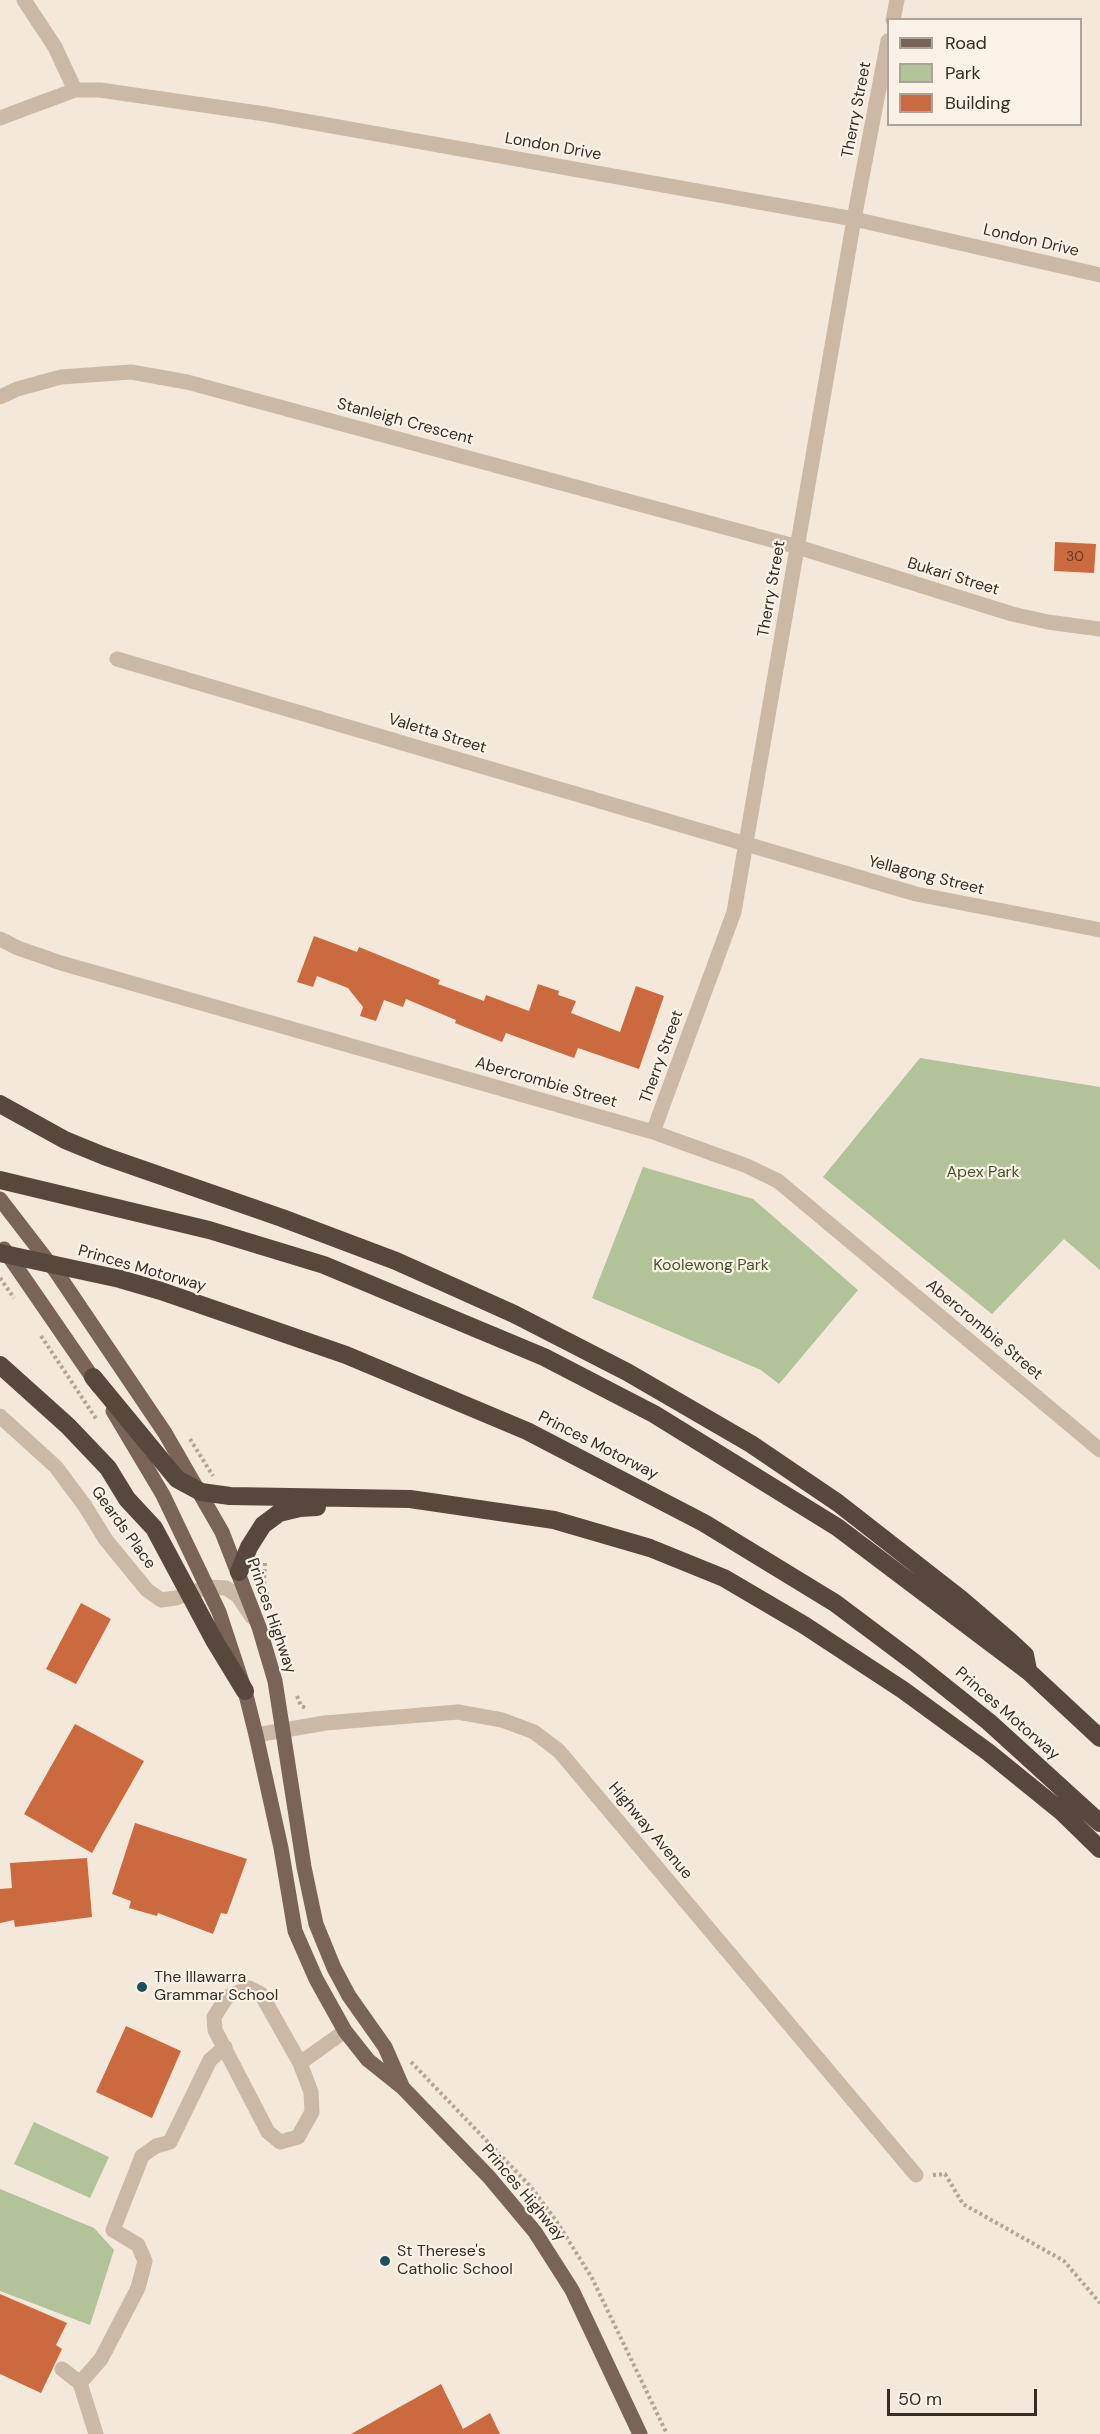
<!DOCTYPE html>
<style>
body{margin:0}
#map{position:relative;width:1100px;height:2434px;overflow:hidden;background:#f3e8d9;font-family:"DM Sans",sans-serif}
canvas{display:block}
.legend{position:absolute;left:887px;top:18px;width:195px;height:108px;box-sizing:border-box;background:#faf2e6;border:2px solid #aca39a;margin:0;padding:8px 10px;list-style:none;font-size:18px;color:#362d27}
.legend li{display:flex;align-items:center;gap:12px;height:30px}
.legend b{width:30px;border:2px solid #aca39a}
.scale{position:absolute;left:887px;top:2389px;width:150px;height:27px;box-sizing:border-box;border:3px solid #362d27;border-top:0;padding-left:8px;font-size:18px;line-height:21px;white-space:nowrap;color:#362d27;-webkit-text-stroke:4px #faf2e6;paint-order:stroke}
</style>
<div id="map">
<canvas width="1100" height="2434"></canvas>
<ul class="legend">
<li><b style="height:8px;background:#796457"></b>Road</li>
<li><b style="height:16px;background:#b2c299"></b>Park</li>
<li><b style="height:16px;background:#cb6a3f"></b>Building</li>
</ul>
<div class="scale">50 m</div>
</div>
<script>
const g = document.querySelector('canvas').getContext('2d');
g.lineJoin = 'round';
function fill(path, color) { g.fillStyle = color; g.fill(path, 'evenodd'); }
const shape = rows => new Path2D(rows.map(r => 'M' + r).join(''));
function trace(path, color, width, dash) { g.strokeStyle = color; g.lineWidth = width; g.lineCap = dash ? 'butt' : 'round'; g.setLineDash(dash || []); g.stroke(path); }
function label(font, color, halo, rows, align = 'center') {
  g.font = font + ' "DM Sans",sans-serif'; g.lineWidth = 4.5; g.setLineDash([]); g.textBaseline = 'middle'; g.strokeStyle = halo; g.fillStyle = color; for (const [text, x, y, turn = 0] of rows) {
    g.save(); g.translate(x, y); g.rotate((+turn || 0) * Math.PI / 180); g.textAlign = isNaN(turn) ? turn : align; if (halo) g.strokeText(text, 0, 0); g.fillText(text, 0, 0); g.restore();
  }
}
fill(shape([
 [920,1058,1100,1087,1100,1270,1064,1239,992,1314,823,1177],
 [643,1167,753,1199,858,1290,779,1384,761,1370,592,1298],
 [34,2122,109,2157,90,2198,14,2164],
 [0,2189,94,2228,114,2250,90,2325,0,2291]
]), '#b2c299');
fill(shape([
 [1055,542,1096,544,1094,573,1054,571],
 [314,936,357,952,359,947,440,980,438,984,484,1001,486,995,529,1011,538,984,559,991,558,995,576,1001,571,1013,620,1032,636,986,664,996,639,1069,578,1048,574,1058,506,1033,502,1042,455,1023,456,1020,406,999,403,1007,384,1000,376,1021,360,1016,363,1007,348,988,317,976,313,987,297,982],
 [81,1603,111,1619,76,1684,46,1669],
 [75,1724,144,1761,92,1853,24,1814],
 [135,1823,247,1859,227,1914,221,1913,213,1934,158,1913,157,1916,129,1908,131,1901,112,1894],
 [87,1858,92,1917,15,1927,14,1920,0,1923,0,1889,12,1888,10,1863],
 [126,2026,181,2051,152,2118,96,2092],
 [0,2294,67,2323,56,2345,62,2349,41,2393,0,2374],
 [441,2384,463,2429,490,2413,500,2434,351,2434]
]), '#cb6a3f');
trace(shape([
 [0,1278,14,1298],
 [41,1336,97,1420],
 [190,1439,213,1476],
 [265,1563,264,1582,270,1603],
 [297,1696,301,1706,306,1708],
 [411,2062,531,2187,557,2222,592,2278,667,2434],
 [933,2175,945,2174,963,2204,1064,2261,1100,2303]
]), '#b7a38f', 4, [3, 3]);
trace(shape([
 [24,0,55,47,75,90],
 [893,20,897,0],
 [0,118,75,90,100,90,265,114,854,219,1100,275],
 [0,397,17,389,61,377,131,372,187,382,798,547,1012,614,1048,622,1100,629],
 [117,659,916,894,1100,930],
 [0,939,18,948,61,963,653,1132,747,1166,778,1181,1100,1450],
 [653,1132,734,912,854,219,888,41],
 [0,1416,56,1467,85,1506,106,1540,147,1590,161,1600,176,1598,208,1587,226,1588,238,1596,252,1617],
 [256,1735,325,1723,458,1712,502,1720,534,1732,559,1751,916,2175],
 [300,2063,311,2092,312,2112,298,2137,280,2142,268,2132,215,2030,214,2017,227,1997,249,1988,261,1994,300,2063,345,2031],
 [62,2369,80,2383,96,2434],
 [80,2383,101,2359,138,2288,145,2261,138,2245,113,2230,142,2156,156,2146,170,2142,210,2060,225,2047]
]), '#cbb9a5', 15);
trace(shape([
 [0,1199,57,1273,165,1433,222,1532,259,1627,275,1681,304,1867,316,1924,334,1968,349,1996,385,2047,402,2086],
 [4,1249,99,1387],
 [113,1411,163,1495,219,1612,245,1691,256,1735,281,1848,295,1931,316,1979,345,2031,368,2060,403,2088,489,2177,535,2232,572,2290,640,2434]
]), '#796457', 15);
trace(shape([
 [0,1104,65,1140,104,1156,282,1218,396,1261,514,1314,627,1372,751,1444,838,1503,961,1599,1010,1641,1025,1655,1028,1670],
 [0,1180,209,1230,324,1265,544,1357,654,1414,837,1527,1028,1671,1100,1738],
 [0,1253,120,1279,161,1291,346,1355,527,1431,704,1523,835,1603,915,1663,989,1722,1100,1823],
 [0,1365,68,1426,108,1468,127,1499,154,1528,214,1640,245,1691],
 [93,1377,177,1479,201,1492,230,1496,410,1499,554,1520,650,1548,724,1578,804,1625,903,1690,988,1752,1062,1812,1100,1849],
 [239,1572,249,1547,263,1525,279,1513,300,1508,317,1507]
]), '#58473d', 18);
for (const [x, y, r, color] of [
 [142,1987,6,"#1a515a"],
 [385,2261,6,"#1a515a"]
]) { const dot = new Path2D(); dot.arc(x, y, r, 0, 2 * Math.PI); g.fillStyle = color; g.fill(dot); trace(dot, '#faf2e6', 2); }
label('14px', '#5b3c2d', null, [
 ["30",1075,557]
]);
label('16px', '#362d27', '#faf2e6', [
 ["Therry Street",857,110,-79],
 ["London Drive",553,147,10],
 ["London Drive",1031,241,13],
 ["Stanleigh Crescent",405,422,15],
 ["Bukari Street",953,577,17],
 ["Therry Street",772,589,-80],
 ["Valetta Street",437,734,17],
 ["Yellagong Street",926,876,14],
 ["Therry Street",662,1057,-70],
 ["Abercrombie Street",546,1083,16],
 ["Princes Motorway",142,1269,16],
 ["Abercrombie Street",984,1330,40],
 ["Princes Motorway",598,1446,27],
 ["Geards Place",123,1528,54],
 ["Princes Highway",271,1616,71],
 ["Princes Motorway",1007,1714,41],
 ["Highway Avenue",650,1831,50],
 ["Princes Highway",523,2193,50]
]);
label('16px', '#435629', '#faf2e6', [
 ["Apex Park",983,1173],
 ["Koolewong Park",711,1266]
]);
label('16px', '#362d27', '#faf2e6', [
 ["The Illawarra",154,1978],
 ["Grammar School",154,1996],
 ["St Therese's",397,2252],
 ["Catholic School",397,2270]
], 'left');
</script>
